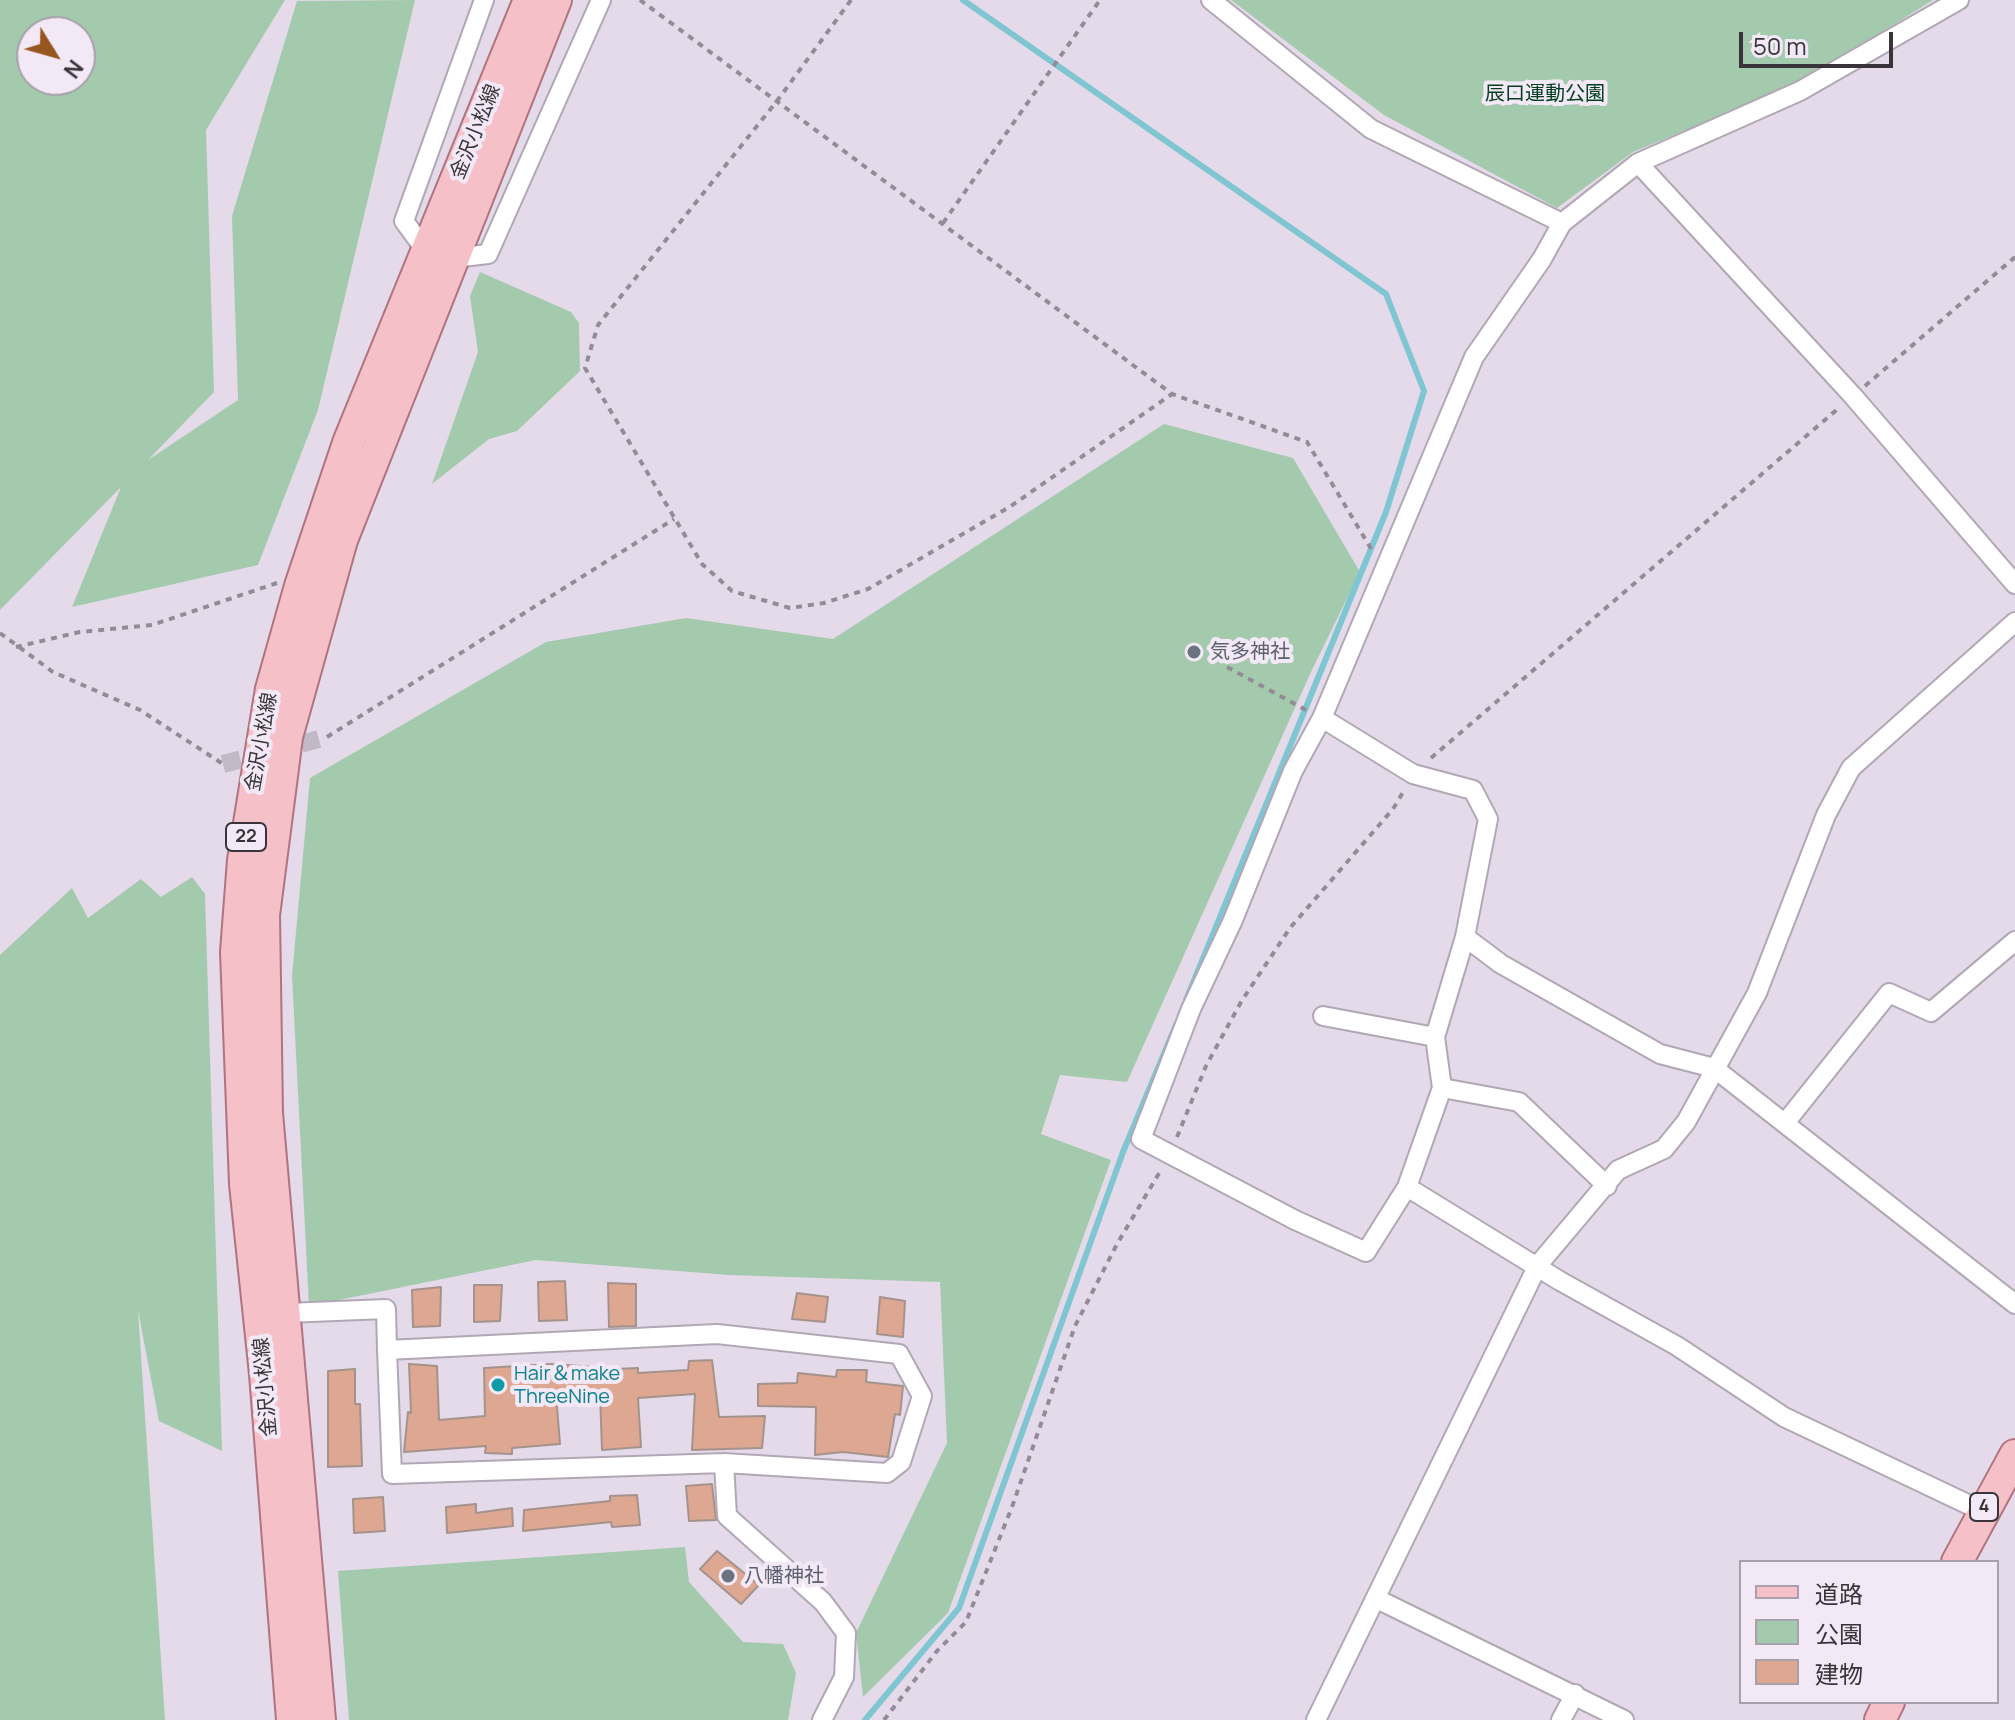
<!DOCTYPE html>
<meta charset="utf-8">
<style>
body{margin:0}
#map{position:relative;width:2015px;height:1720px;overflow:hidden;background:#e5dae9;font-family:Manrope,"Noto Sans JP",sans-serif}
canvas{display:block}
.legend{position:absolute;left:1739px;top:1560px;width:260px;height:144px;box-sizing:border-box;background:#f3e8f6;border:2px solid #a8a0aa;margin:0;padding:10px 14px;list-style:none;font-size:24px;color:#383439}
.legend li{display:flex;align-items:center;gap:16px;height:40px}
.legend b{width:40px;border:2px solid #a8a0aa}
.north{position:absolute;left:16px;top:16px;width:80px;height:80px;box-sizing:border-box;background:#f3e8f6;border:2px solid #a8a0aa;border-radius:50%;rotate:127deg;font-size:22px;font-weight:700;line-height:32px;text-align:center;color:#383439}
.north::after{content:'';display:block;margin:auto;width:28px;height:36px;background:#96561f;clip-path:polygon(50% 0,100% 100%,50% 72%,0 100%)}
.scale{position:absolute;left:1739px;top:32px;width:154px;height:36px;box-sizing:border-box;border:4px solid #383439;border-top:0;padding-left:10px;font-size:24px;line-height:28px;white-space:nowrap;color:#383439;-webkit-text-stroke:6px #f3e8f6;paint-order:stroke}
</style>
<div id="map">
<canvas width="2015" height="1720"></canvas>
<ul class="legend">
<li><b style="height:10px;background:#f5c0c8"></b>道路</li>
<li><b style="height:22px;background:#a4caad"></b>公園</li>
<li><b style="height:22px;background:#dea791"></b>建物</li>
</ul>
<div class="north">N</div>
<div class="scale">50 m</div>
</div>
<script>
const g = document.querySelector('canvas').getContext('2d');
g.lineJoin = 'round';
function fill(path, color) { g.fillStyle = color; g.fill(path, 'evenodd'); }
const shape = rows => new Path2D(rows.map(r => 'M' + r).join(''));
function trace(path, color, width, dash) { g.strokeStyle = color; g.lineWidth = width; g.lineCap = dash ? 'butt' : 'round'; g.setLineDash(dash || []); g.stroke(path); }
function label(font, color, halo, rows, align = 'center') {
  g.font = font + ' Manrope,"Noto Sans JP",sans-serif'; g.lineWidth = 8; g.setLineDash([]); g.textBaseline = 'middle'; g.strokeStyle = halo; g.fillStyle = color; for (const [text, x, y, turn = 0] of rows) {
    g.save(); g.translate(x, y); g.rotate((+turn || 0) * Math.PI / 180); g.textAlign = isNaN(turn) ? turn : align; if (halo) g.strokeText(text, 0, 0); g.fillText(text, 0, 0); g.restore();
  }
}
fill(shape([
 [0,0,285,0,206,130,214,392,148,460,238,400,232,216,297,1,415,0,318,410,258,565,72,607,121,487,0,610],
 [32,32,80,32,80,80,32,80],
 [1231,0,1933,0,1802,82,1633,152,1557,208,1384,115],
 [480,272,571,312,579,323,580,371,517,431,489,439,432,484,478,352,470,296],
 [1164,424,1293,458,1360,572,1311,672,1127,1082,1060,1075,1041,1134,1111,1160,948,1613,863,1697,856,1633,947,1443,940,1282,729,1275,536,1260,309,1306,292,976,310,778,546,642,686,618,833,639],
 [192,877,205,894,222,1451,159,1421,138,1310,165,1720,0,1720,0,955,72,888,88,918,141,879,161,897],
 [685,1547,689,1582,743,1642,783,1644,796,1673,788,1720,349,1720,338,1571]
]), '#a4caad');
trace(shape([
 [963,0,1386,294,1424,391,1386,512,1186,1000],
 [865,1720,959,1608,1123,1152,1176,1025]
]), '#80c6d2', 6);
const building = shape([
 [565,1281,567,1320,539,1321,538,1282,565,1281],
 [608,1283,636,1284,636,1326,609,1327,608,1283],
 [474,1285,502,1285,500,1321,474,1322,474,1285],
 [441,1287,440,1326,413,1327,412,1290,441,1287],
 [797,1293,828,1297,825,1322,792,1319,797,1293],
 [880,1297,905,1301,903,1337,877,1334,880,1297],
 [712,1360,719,1417,765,1416,762,1448,692,1450,695,1394,638,1398,641,1447,602,1450,600,1393,556,1394,560,1444,512,1448,512,1454,485,1453,486,1446,404,1452,408,1412,411,1413,409,1364,437,1366,439,1420,485,1416,484,1368,552,1364,593,1367,593,1370,638,1368,638,1373,688,1370,689,1361,712,1360],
 [355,1369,355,1404,360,1404,362,1466,328,1467,328,1371,355,1369],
 [837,1370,867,1370,866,1382,903,1386,900,1415,895,1414,888,1457,843,1452,815,1455,816,1407,758,1406,758,1384,797,1383,798,1373,836,1377,837,1370],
 [712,1484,716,1520,689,1521,686,1486,712,1484],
 [637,1495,640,1525,612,1527,611,1522,523,1531,524,1510,610,1501,610,1496,637,1495],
 [383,1497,385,1531,354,1533,353,1499,383,1497],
 [476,1504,476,1513,512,1508,513,1526,447,1533,446,1507,476,1504],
 [717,1551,759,1585,741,1604,700,1569,717,1551]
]);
fill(building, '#dea791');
trace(building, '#a4938c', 2);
trace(shape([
 [223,764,327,737]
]), '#c2b9c6', 18, [18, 9]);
const minor = shape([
 [1211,0,1371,129,1562,223,1638,163,1800,91,1959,0],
 [1638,163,1853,396,2015,584],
 [1562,223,1542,259,1474,357,1322,718,1293,771,1233,920,1191,1009,1141,1139,1295,1220,1366,1252,1407,1187,1560,1281,1677,1346,1784,1417,1982,1511],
 [426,251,404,221,484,0],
 [453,258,488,254,601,0],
 [1322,718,1413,774,1473,790,1488,819,1465,937,1501,964,1660,1054,1714,1068,2015,1304],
 [1323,1016,1435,1037],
 [1442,1088,1519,1102,1607,1186],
 [1785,1123,1889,993,1931,1012,2015,941],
 [1407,1187,1442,1088,1435,1037,1465,937],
 [286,1313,386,1309,387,1350,392,1474,724,1463,887,1473,901,1462,922,1396,899,1354,717,1334,387,1350],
 [724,1463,727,1516,823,1602,846,1633,844,1677,822,1720],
 [1377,1599,1624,1720],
 [1316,1720,1538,1265,1618,1170,1664,1149,1686,1122,1757,993,1826,815,1851,768,2015,622],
 [1561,1720,1575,1694]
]);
const primary = shape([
 [1957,1562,2015,1455],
 [292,1720,265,1374,245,1184,236,952,243,860,271,689,300,586,348,443,529,0],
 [320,1720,267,1113,264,915,287,737,342,540,556,0],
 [1880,1720,1889,1702]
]);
trace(minor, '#b1a7b5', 22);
trace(primary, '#af747e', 34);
trace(shape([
 [640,0,1172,394,1307,442,1373,552],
 [851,0,777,101,598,325,585,368,702,564,732,591,790,608,824,603,868,589,1011,506,1172,394],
 [943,223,1100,0],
 [1865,386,2015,257],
 [0,633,53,672,140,710,223,764],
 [16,647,80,632,152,625,277,583],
 [1227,667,1306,710],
 [327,737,674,519],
 [1431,758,1840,407],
 [1177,1137,1206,1066,1241,1002,1290,928,1393,809,1405,789],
 [884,1720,937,1651,966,1622,1012,1507,1075,1326,1117,1244,1161,1170]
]), '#938b96', 4, [6, 6]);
trace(minor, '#fff', 18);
trace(primary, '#f5c0c8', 30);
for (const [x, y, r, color] of [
 [1194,652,8,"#6b7280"],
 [498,1385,8,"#0f9aa8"],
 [728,1576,8,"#6b7280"]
]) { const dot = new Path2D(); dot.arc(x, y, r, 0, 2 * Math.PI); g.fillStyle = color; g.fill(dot); trace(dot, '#f3e8f6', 3); }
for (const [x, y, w] of [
 [246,837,40],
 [1984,1507,28]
]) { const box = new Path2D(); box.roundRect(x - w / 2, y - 14, w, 28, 6); g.fillStyle = '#f3e8f6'; g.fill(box); trace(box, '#383439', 2); }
label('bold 18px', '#383439', null, [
 ["22",246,837],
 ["4",1984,1507]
]);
label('20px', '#04401f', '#f3e8f6', [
 ["辰口運動公園",1545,94]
]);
label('20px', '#383439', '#f3e8f6', [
 ["金沢小松線",476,132,-68],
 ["金沢小松線",262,742,-80],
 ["金沢小松線",266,1387,-95]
]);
label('20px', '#5b616d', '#f3e8f6', [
 ["気多神社",1210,652],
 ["八幡神社",744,1576]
], 'left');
label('20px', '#0d838f', '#f3e8f6', [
 ["Hair＆make",514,1374],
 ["ThreeNine",514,1397]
], 'left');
</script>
